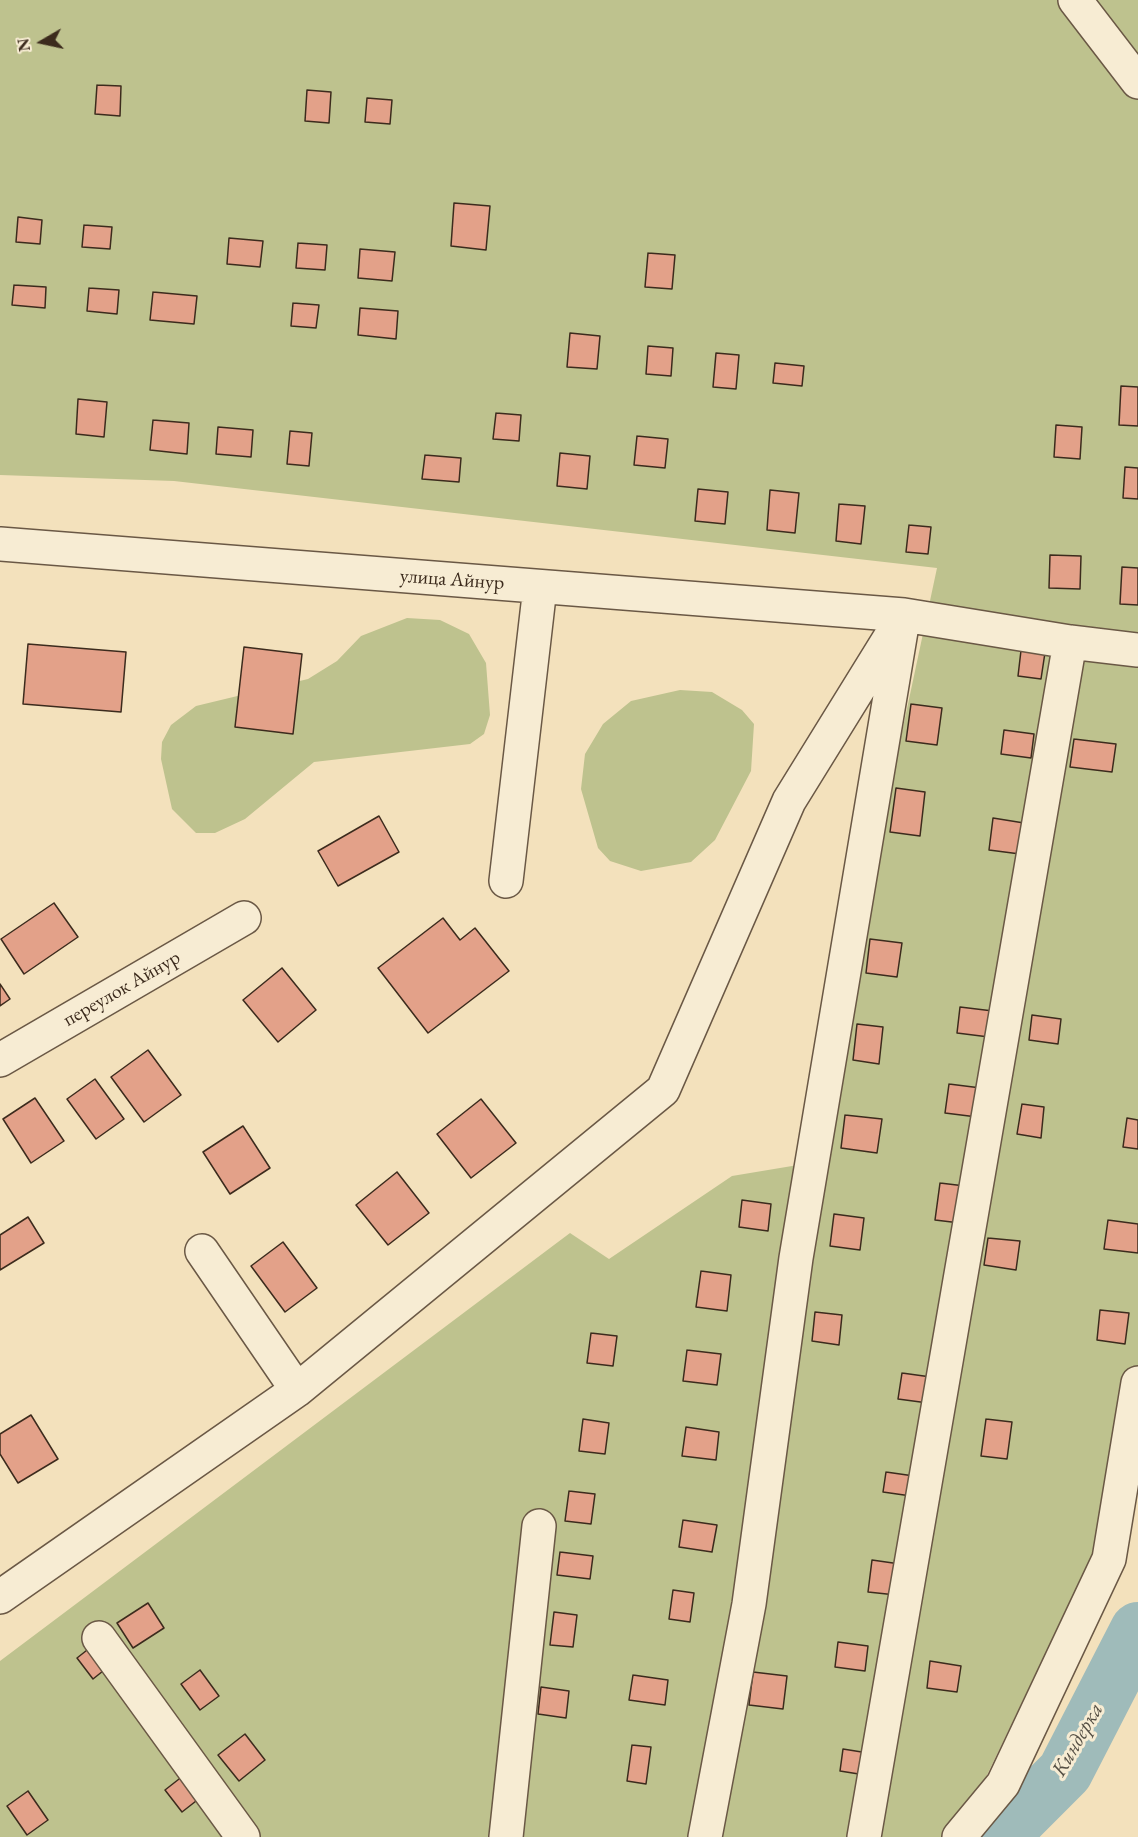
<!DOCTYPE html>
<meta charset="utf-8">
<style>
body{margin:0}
#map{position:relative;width:1138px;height:1837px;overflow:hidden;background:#f3e1bc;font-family:"EB Garamond",serif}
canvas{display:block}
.north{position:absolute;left:12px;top:12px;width:60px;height:60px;-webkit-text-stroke:4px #f7ecd3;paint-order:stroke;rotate:261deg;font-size:16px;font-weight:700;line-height:24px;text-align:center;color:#3c2b1d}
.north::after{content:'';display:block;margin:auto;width:21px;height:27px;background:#3c2b1d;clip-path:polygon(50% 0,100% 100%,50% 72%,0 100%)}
</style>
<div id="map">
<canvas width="1138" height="1837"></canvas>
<div class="north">N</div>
</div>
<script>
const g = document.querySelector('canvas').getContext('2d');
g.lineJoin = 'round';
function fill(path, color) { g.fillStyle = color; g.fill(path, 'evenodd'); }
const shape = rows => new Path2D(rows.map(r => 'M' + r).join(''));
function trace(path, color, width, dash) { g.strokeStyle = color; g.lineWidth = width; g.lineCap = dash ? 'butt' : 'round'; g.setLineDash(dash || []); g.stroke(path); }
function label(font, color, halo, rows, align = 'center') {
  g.font = font + ' "EB Garamond",serif'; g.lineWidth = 6; g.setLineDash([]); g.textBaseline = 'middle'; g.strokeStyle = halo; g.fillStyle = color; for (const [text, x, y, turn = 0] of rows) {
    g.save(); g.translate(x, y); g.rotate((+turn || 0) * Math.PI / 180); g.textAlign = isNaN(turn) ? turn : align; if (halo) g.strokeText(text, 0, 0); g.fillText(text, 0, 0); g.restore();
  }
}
fill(shape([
 [0,0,1138,0,1138,1460,977,1796,944,1837,0,1837,0,1661,570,1233,609,1259,732,1176,810,1163,937,568,174,481,0,475],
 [407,618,440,620,469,634,486,663,490,715,484,734,470,744,314,762,245,819,215,833,196,833,172,809,161,759,162,742,171,725,196,706,308,679,337,661,361,636],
 [680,690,712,692,742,710,754,724,751,771,715,840,691,862,641,871,610,861,598,848,581,789,585,754,603,724,631,701]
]), '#bec28e');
trace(shape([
 [1000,1837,1065,1772,1138,1630]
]), '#9fbbba', 56);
const building = shape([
 [97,85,121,86,120,116,95,114,97,85],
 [307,90,331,92,329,123,305,121,307,90],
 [367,98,392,100,390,124,365,122,367,98],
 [454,203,490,206,486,250,451,246,454,203],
 [18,217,42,220,40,244,16,242,18,217],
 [84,225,112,227,110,249,82,247,84,225],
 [229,238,263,241,260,267,227,264,229,238],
 [298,243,327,245,325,270,296,268,298,243],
 [360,249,395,252,392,281,358,278,360,249],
 [648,253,675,255,672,289,645,287,648,253],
 [14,285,46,287,45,308,12,305,14,285],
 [89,288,119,290,117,314,87,311,89,288],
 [153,292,197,296,194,324,150,320,153,292],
 [293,303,319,305,316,328,291,326,293,303],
 [360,308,398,311,396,339,358,335,360,308],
 [570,333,600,336,597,369,567,367,570,333],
 [648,346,673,348,671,376,646,374,648,346],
 [716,353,739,355,736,389,713,387,716,353],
 [775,363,804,366,802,386,773,383,775,363],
 [1121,386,1138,387,1138,426,1119,425,1121,386],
 [78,399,107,402,104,437,76,434,78,399],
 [496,413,521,415,519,441,493,439,496,413],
 [153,420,189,423,187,454,150,450,153,420],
 [1056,425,1082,427,1080,459,1054,457,1056,425],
 [218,427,253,430,251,457,216,454,218,427],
 [290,431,312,433,309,466,287,464,290,431],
 [637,436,668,439,665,468,634,465,637,436],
 [560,453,590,456,587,489,557,486,560,453],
 [425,455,461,458,459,482,422,479,425,455],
 [1125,467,1138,468,1138,499,1123,498,1125,467],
 [698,489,728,492,725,524,695,521,698,489],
 [770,490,799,493,795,533,767,530,770,490],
 [839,504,865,506,861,544,836,541,839,504],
 [909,525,931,527,928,554,906,552,909,525],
 [1050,555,1081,556,1080,589,1049,588,1050,555],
 [1122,567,1138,568,1138,605,1120,604,1122,567],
 [1022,642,1046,646,1041,679,1018,676,1022,642],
 [28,644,126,652,121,712,23,704,28,644],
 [244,647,302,654,293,734,235,727,244,647],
 [911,704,942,708,937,745,906,741,911,704],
 [1004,730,1034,734,1031,758,1001,754,1004,730],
 [1074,739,1116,744,1112,772,1070,767,1074,739],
 [896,788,925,792,920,836,890,832,896,788],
 [379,816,399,852,338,886,318,851,379,816],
 [993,818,1024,823,1020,854,989,850,993,818],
 [54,903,78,937,24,974,1,939,54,903],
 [443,918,460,940,475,928,509,971,428,1033,378,968,443,918],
 [870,939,902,943,897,977,866,973,870,939],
 [282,968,316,1010,278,1042,243,1000,282,968],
 [0,984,10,999,0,1006,0,984],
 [960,1007,993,1011,989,1037,957,1033,960,1007],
 [1032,1015,1061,1019,1058,1044,1029,1040,1032,1015],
 [857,1024,883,1027,879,1064,853,1060,857,1024],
 [148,1050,181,1095,144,1122,111,1077,148,1050],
 [95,1079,124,1119,96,1139,67,1099,95,1079],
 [949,1084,981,1088,977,1117,945,1113,949,1084],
 [35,1098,64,1141,31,1163,3,1119,35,1098],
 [481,1099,516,1143,471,1178,437,1134,481,1099],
 [1022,1104,1044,1107,1041,1138,1017,1134,1022,1104],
 [845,1115,882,1119,877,1153,841,1148,845,1115],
 [1127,1118,1138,1120,1138,1149,1123,1147,1127,1118],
 [243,1126,270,1168,230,1194,203,1152,243,1126],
 [397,1172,429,1213,388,1245,356,1205,397,1172],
 [940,1183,965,1186,960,1223,935,1220,940,1183],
 [742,1200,771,1204,768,1231,739,1227,742,1200],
 [834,1214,864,1218,860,1250,830,1246,834,1214],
 [28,1217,44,1243,0,1270,0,1235,28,1217],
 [1108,1220,1138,1224,1138,1253,1104,1249,1108,1220],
 [988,1238,1020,1241,1016,1270,984,1265,988,1238],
 [283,1242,317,1288,285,1312,251,1266,283,1242],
 [701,1271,731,1275,727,1311,696,1307,701,1271],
 [1100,1310,1129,1313,1125,1344,1097,1340,1100,1310],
 [815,1312,842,1315,839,1345,812,1341,815,1312],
 [591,1333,617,1336,613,1366,587,1363,591,1333],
 [687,1350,721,1354,717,1385,683,1381,687,1350],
 [902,1373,931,1377,928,1403,898,1399,902,1373],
 [31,1415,58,1459,18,1483,0,1454,0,1434,31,1415],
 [583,1419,609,1423,605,1454,579,1451,583,1419],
 [986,1419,1012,1422,1007,1459,981,1456,986,1419],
 [686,1427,719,1432,716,1460,682,1456,686,1427],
 [886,1472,914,1476,911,1496,883,1492,886,1472],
 [569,1491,595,1494,591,1524,565,1521,569,1491],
 [683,1520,717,1525,712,1552,679,1547,683,1520],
 [560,1552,593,1556,590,1579,557,1575,560,1552],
 [872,1560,900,1564,896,1595,868,1592,872,1560],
 [673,1590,694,1593,690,1622,669,1619,673,1590],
 [148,1603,164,1628,133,1648,117,1623,148,1603],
 [554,1612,577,1615,573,1647,550,1645,554,1612],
 [838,1642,868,1646,865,1671,835,1667,838,1642],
 [96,1643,113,1663,93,1679,77,1658,96,1643],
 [930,1661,961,1666,957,1692,927,1688,930,1661],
 [200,1670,219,1696,200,1710,181,1684,200,1670],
 [753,1672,787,1676,783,1709,749,1705,753,1672],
 [633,1675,668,1680,665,1705,629,1700,633,1675],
 [541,1687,569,1691,566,1718,538,1714,541,1687],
 [245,1734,265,1760,239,1781,218,1755,245,1734],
 [632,1745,651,1747,646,1784,627,1781,632,1745],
 [843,1749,868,1753,865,1775,840,1771,843,1749],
 [188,1772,205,1794,182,1812,165,1790,188,1772],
 [28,1791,48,1820,27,1835,7,1806,28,1791]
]);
fill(building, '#e3a189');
trace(building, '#3c2b1d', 1.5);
const minor = shape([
 [1075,0,1138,82],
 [0,544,904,615,1070,642,1138,650],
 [506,881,540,587],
 [0,1060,244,918],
 [202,1251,297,1390],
 [0,1597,297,1390,663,1090,789,801,904,615],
 [99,1638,243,1837],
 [506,1837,539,1526],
 [705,1837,749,1604,796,1258,901,631],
 [864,1837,1070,642],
 [959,1837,1003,1784,1109,1559,1138,1383]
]);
trace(minor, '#6a5845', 36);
trace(minor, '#f7ecd3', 33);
label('20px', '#3c2b1d', '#f7ecd3', [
 ["улица Айнур",452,580,4],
 ["переулок Айнур",122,989,-30]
]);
label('italic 21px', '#554f44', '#f7ecd3', [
 ["Киндерка",1078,1740,-60]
]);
</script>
